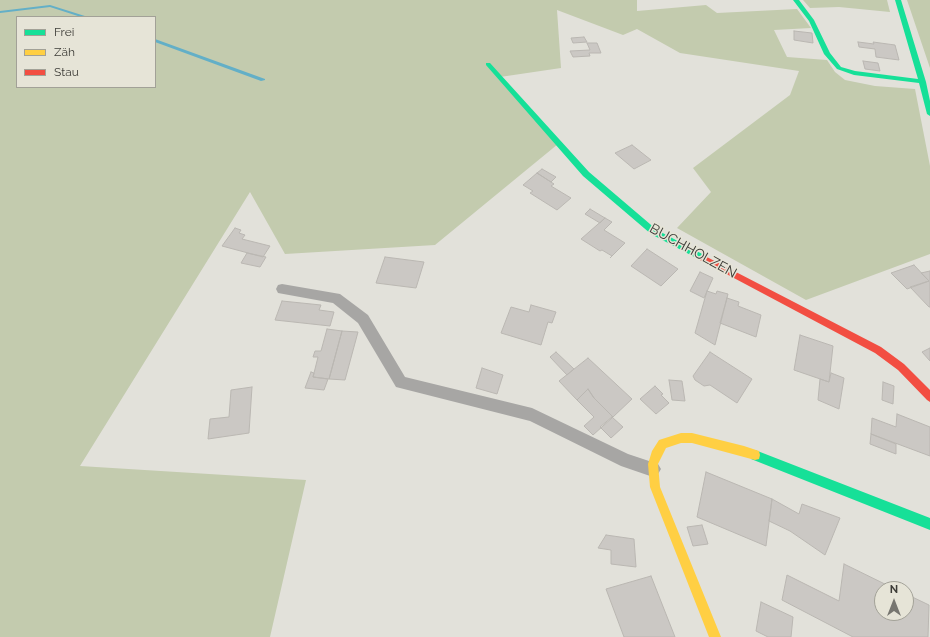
<!DOCTYPE html>
<meta charset="utf-8">
<style>
body{margin:0}
#map{position:relative;width:930px;height:637px;overflow:hidden;background:#e2e1da;font-family:Raleway,sans-serif}
canvas{display:block}
.legend{position:absolute;left:16px;top:16px;width:140px;height:72px;box-sizing:border-box;background:#e6e4d7;border:1px solid #a2a197;margin:0;padding:5px 7px;list-style:none;font-size:12px;color:#3d3c37}
.legend li{display:flex;align-items:center;gap:8px;height:20px}
.legend b{width:20px;border:1px solid #a2a197}
.north{position:absolute;left:874px;top:581px;width:40px;height:40px;box-sizing:border-box;background:#e6e4d7;border:1px solid #a2a197;border-radius:50%;rotate:0deg;font-size:11px;font-weight:700;line-height:16px;text-align:center;color:#3d3c37}
.north::after{content:'';display:block;margin:auto;width:14px;height:18px;background:#777670;clip-path:polygon(50% 0,100% 100%,50% 72%,0 100%)}
</style>
<div id="map">
<canvas width="930" height="637"></canvas>
<ul class="legend">
<li><b style="height:5px;background:#16e098"></b>Frei</li>
<li><b style="height:5px;background:#ffcf43"></b>Zäh</li>
<li><b style="height:5px;background:#f24e42"></b>Stau</li>
</ul>
<div class="north">N</div>
</div>
<script>
const g = document.querySelector('canvas').getContext('2d');
g.lineJoin = 'round';
function fill(path, color) { g.fillStyle = color; g.fill(path, 'evenodd'); }
const shape = rows => new Path2D(rows.map(r => 'M' + r).join(''));
function trace(path, color, width, dash) { g.strokeStyle = color; g.lineWidth = width; g.lineCap = dash ? 'butt' : 'round'; g.setLineDash(dash || []); g.stroke(path); }
function label(font, color, halo, rows, align = 'center') {
  g.font = font + ' Raleway,sans-serif'; g.lineWidth = 3; g.setLineDash([]); g.textBaseline = 'middle'; g.strokeStyle = halo; g.fillStyle = color; for (const [text, x, y, turn = 0] of rows) {
    g.save(); g.translate(x, y); g.rotate((+turn || 0) * Math.PI / 180); g.textAlign = isNaN(turn) ? turn : align; if (halo) g.strokeText(text, 0, 0); g.fillText(text, 0, 0); g.restore();
  }
}
fill(shape([
 [0,0,637,0,637,11,706,5,717,13,797,9,811,28,774,30,787,57,827,60,835,72,845,80,875,86,915,89,930,166,930,254,806,300,677,228,711,192,693,168,790,95,799,71,680,53,637,29,623,35,557,10,561,68,500,77,558,144,435,245,285,254,250,192,80,466,306,480,270,637,0,637],
 [17,17,155,17,155,87,17,87],
 [803,0,887,0,890,12,839,7,810,8],
 [907,0,930,0,930,68]
]), '#c3cbae');
fill(shape([
 [50,5,88,17,81,17,50,7,0,13,0,11,50,5],
 [155,39,265,79,265,80,261,81,155,42,155,39]
]), '#63afc7');
const building = shape([
 [794,31,812,33,813,43,794,40,794,31],
 [584,37,587,42,573,43,571,38,584,37],
 [858,42,874,44,873,42,895,45,899,60,876,57,875,49,859,47,858,42],
 [587,43,597,43,601,53,589,53,590,56,573,57,570,51,590,50,587,43],
 [863,61,878,63,880,71,865,69,863,61],
 [632,145,651,160,634,169,615,153,632,145],
 [542,169,556,177,551,182,537,173,542,169],
 [537,173,554,184,551,186,571,198,557,210,530,193,533,191,523,185,537,173],
 [590,209,605,218,600,223,585,214,590,209],
 [605,218,612,222,604,230,625,243,610,258,612,256,602,250,600,251,581,239,605,218],
 [235,228,241,230,239,233,245,235,242,239,270,246,263,257,222,246,235,228],
 [647,249,678,269,661,286,631,266,647,249],
 [247,253,266,257,260,267,241,263,247,253],
 [385,257,424,262,416,288,376,283,385,257],
 [914,265,929,281,907,289,891,273,914,265],
 [930,271,930,307,929,307,910,287,929,281,921,273,930,271],
 [700,272,713,278,704,298,690,291,700,272],
 [707,291,716,294,717,291,728,294,715,345,695,333,707,291],
 [727,298,739,302,738,306,761,315,756,337,720,323,727,298],
 [282,301,321,305,319,310,334,312,330,326,275,320,282,301],
 [531,305,556,312,552,323,548,322,541,345,501,333,511,307,529,312,531,305],
 [327,329,342,331,329,379,313,377,318,357,313,357,315,351,321,351,327,329],
 [342,331,358,332,345,380,329,379,342,331],
 [800,335,833,346,829,382,794,370,800,335],
 [930,348,930,361,922,352,930,348],
 [556,352,574,369,567,375,550,357,556,352],
 [710,352,752,379,737,403,710,385,704,386,695,380,693,376,710,352],
 [588,358,632,399,613,417,594,398,588,389,577,400,559,381,588,358],
 [482,368,503,375,497,394,476,388,482,368],
 [311,372,314,373,313,377,328,379,324,390,305,388,311,372],
 [831,373,844,378,839,409,818,400,820,379,829,382,831,373],
 [669,380,682,381,685,401,672,400,669,380],
 [883,382,894,386,893,404,882,400,883,382],
 [655,386,663,394,661,395,669,403,656,414,640,399,655,386],
 [252,387,249,433,208,439,210,419,229,417,231,390,252,387],
 [588,389,594,398,613,417,593,435,584,426,594,417,577,400,588,389],
 [897,414,930,427,930,456,871,434,872,418,896,427,897,414],
 [612,417,623,427,611,438,600,427,612,417],
 [871,434,896,444,896,454,870,444,871,434],
 [706,472,772,499,766,546,697,517,706,472],
 [772,499,799,514,802,504,840,518,825,555,790,531,769,521,772,499],
 [702,525,708,544,693,546,687,527,702,525],
 [606,535,634,539,636,567,611,564,611,550,598,548,606,535],
 [844,564,895,589,882,589,882,613,906,613,906,594,929,605,928,637,853,637,782,600,787,575,839,601,844,564],
 [651,576,675,637,624,637,606,589,651,576],
 [761,602,793,617,791,637,768,637,756,631,761,602]
]);
fill(building, '#cbc8c4');
trace(building, '#bab7b2', 1);
fill(shape([
 [282,284,340,294,368,315,405,377,532,408,628,454,658,464,661,469,658,474,653,477,621,466,530,421,396,387,358,323,333,303,278,293,276,289,278,285,282,284]
]), '#a7a6a4');
fill(shape([
 [793,0,799,0,814,20,830,53,841,67,855,71,918,79,895,0,901,0,926,82,930,101,930,116,927,114,919,83,854,75,837,69,824,54,809,21,793,0],
 [486,63,490,63,589,172,657,230,706,256,707,258,706,260,700,260,651,234,583,176,486,65,486,63],
 [755,450,930,518,930,530,751,459,750,455,751,451,755,450]
]), '#16e098');
fill(shape([
 [681,433,692,433,744,446,759,451,760,455,759,459,755,460,692,443,681,443,666,448,658,464,660,487,721,637,709,637,650,487,648,464,652,451,659,440,681,433]
]), '#ffcf43');
fill(shape([
 [703,255,881,347,904,364,930,390,930,402,927,400,898,370,875,353,700,260,699,258,703,255]
]), '#f24e42');
label('14px', '#3d3c37', '#e6e4d7', [
 ["BUCHHOLZEN",693,251,29]
]);
</script>
